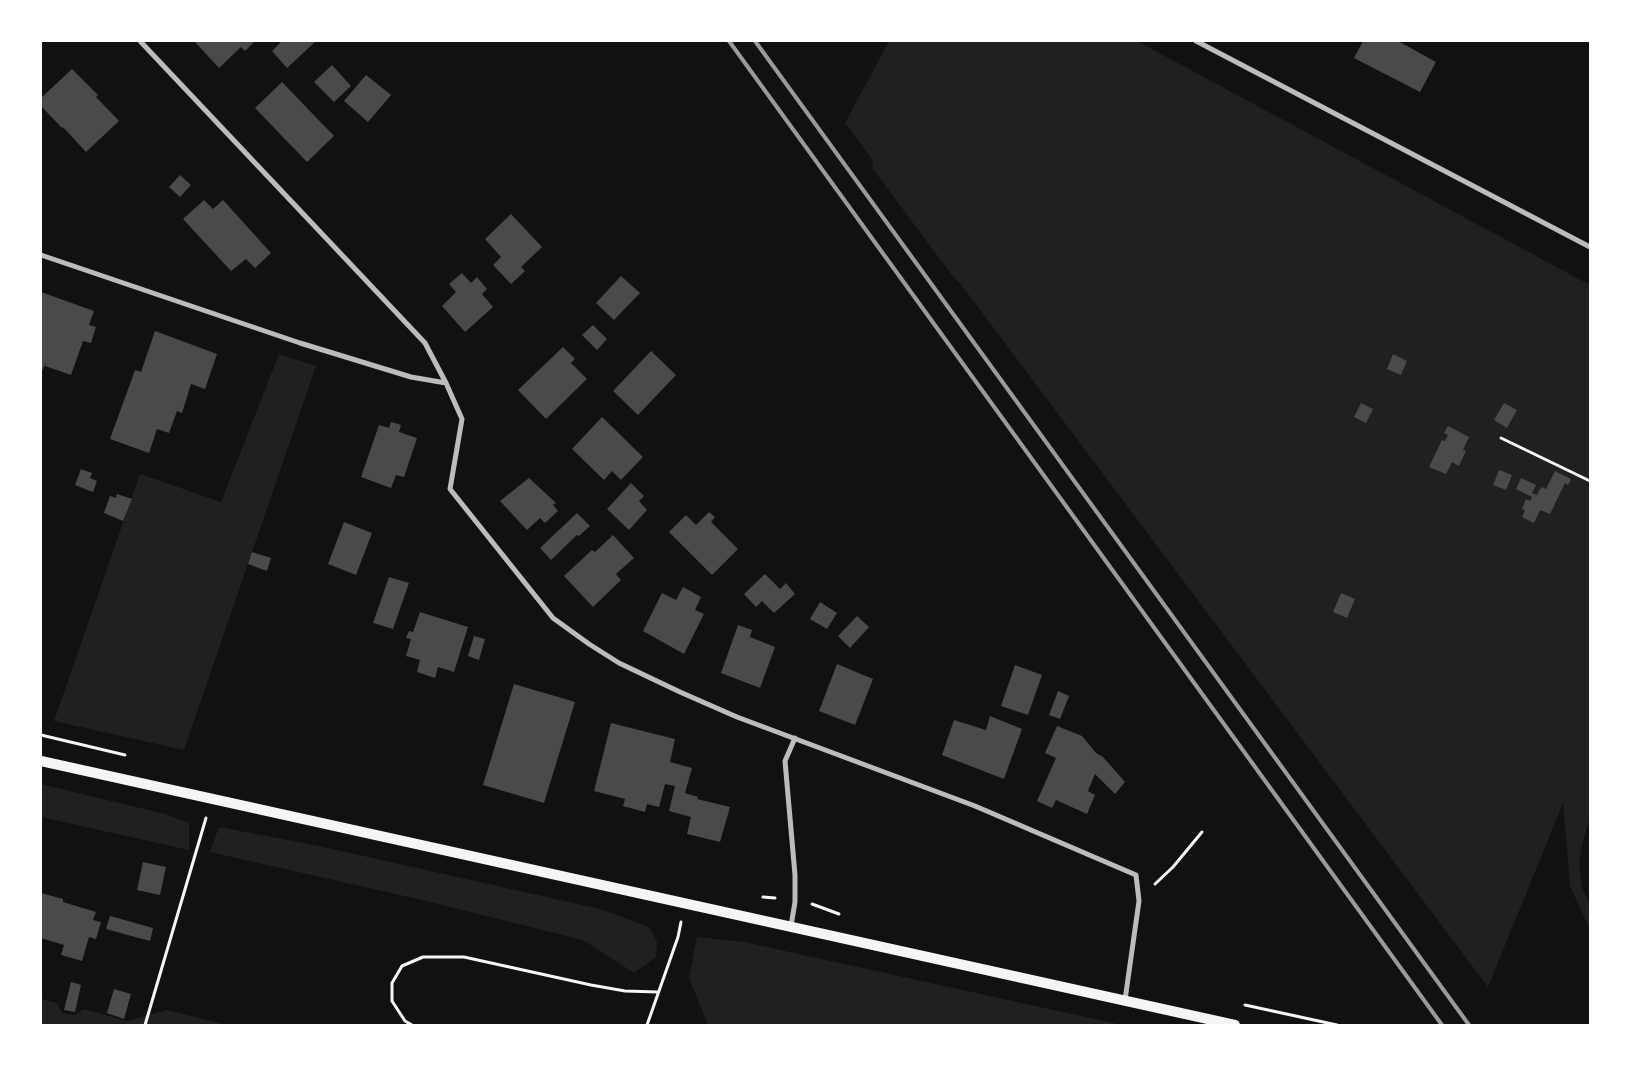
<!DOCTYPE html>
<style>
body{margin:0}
#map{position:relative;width:1631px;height:1066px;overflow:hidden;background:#111;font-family:Montserrat,sans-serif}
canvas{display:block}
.frame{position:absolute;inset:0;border:42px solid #fff;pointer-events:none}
</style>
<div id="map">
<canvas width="1631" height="1066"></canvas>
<div class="frame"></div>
</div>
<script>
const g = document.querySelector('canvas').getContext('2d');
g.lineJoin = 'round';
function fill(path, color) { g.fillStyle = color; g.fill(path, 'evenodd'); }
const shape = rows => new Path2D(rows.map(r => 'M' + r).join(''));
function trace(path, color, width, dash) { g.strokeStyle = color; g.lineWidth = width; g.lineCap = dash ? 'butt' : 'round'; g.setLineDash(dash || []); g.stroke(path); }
fill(shape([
 [889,41,1137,41,1590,285,1590,818,1582,845,1579,865,1582,887,1590,906,1590,930,1570,886,1563,803,1488,987,963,287,951,274,873,169,872,159,845,123],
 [279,354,316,366,184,750,54,721,140,474,221,502],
 [41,784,165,814,189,823,189,850,41,817],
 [219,827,319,846,600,909,649,927,657,941,656,957,634,973,583,940,422,900,210,852],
 [697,937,744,942,1122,1025,708,1025,689,978],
 [41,999,57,1003,62,1013,75,1015,84,1009,127,1021,167,1010,227,1025,41,1025]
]), '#202020');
fill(shape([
 [194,41,255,41,245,51,241,47,219,68],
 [282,41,316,41,287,68,272,51],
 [1363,41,1398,41,1436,62,1420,92,1354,58],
 [332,65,351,86,334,102,314,82],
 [72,69,98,95,96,97,119,121,86,152,63,127,62,128,41,106,41,98],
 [366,75,391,95,368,122,344,101],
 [282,82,334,136,307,162,255,108],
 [180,175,191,185,180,197,169,187],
 [204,200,213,209,223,200,271,253,255,268,246,259,231,271,183,219],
 [511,214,542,247,521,267,525,271,511,284,493,265,501,257,485,239],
 [462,273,471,283,477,277,487,289,482,294,493,307,465,332,442,306,456,292,449,284],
 [621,276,640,293,614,320,596,303],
 [41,292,94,311,89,325,96,327,91,343,83,341,71,375,45,366,47,360,41,374],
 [593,325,607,339,597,350,582,335],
 [155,331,217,354,205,389,191,384,182,413,177,411,169,433,157,429,149,453,110,439,135,370,141,372],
 [563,347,575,359,571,363,587,379,546,419,518,390],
 [651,351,676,375,638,415,613,391],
 [1393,354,1407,361,1401,375,1387,369],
 [1361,403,1373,409,1366,423,1354,417],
 [1504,403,1517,410,1507,428,1494,420],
 [602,417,643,457,621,480,612,471,604,480,572,449],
 [391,422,401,425,399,432,417,438,404,477,396,475,391,488,361,477,379,425,389,428],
 [1448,426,1469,437,1463,450,1466,451,1459,466,1452,462,1446,474,1429,467,1442,440,1445,441,1448,435,1444,433],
 [81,469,92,473,90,478,97,481,93,492,75,485],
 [1499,470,1512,475,1506,490,1493,485],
 [1555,471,1571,479,1568,485,1565,483,1550,514,1540,510,1534,523,1522,517,1525,510,1522,509,1526,499,1530,501,1532,497,1516,489,1521,478,1536,485,1532,493,1537,495,1541,487,1546,489],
 [529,478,556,503,553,505,558,511,545,523,540,518,527,530,500,501],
 [631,483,644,496,639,501,647,510,629,530,607,509],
 [117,494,132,499,123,521,104,513,110,496,116,498],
 [709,512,715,517,711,522,738,549,712,575,669,532,686,515,696,525],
 [577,513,590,526,579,536,577,535,551,560,540,548],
 [344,522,372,533,356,575,328,564],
 [613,535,634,558,616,574,621,580,593,607,564,576,592,550,595,552],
 [252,552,271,558,267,571,248,564],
 [765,574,780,589,786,583,795,594,774,613,762,601,756,607,744,594],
 [389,577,409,583,393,629,373,623],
 [683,587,701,597,695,610,704,614,684,654,643,631,662,593,676,600],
 [1341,593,1355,599,1347,618,1333,612],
 [820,602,837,613,827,629,810,619],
 [420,612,468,627,454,672,438,667,435,678,417,672,420,660,406,656,411,639,406,638,409,631,413,632],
 [857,616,869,627,850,648,838,636],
 [738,625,752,630,750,637,775,647,760,688,721,673],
 [474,636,485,639,479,660,468,656],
 [837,664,873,679,855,725,819,711],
 [1015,665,1042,675,1028,715,1001,706],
 [514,684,575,702,544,803,483,785],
 [1058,691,1069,696,1060,719,1049,715],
 [990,716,1022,729,1004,779,942,755,954,720,986,730],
 [611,723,675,739,670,762,692,768,685,793,698,797,697,799,730,807,720,842,687,834,691,817,669,811,675,786,665,784,659,807,647,804,645,812,623,806,625,799,594,791],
 [1057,726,1082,736,1096,753,1103,757,1125,782,1115,794,1095,774,1088,791,1095,795,1087,814,1056,800,1052,808,1037,801,1056,758,1045,753],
 [143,862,166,867,160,895,137,890],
 [41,893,63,899,63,902,96,912,93,920,101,922,96,939,89,937,82,961,61,955,64,945,41,938],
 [110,916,153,928,150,941,106,929],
 [71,982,81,985,75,1012,64,1010],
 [114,989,131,994,124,1019,107,1013]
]), '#4a4a4a');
trace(shape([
 [1501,438,1590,481],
 [41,735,125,755],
 [1155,884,1173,867,1202,832],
 [763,897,775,898],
 [812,904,839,914],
 [1245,1005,1337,1025],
 [145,1025,206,818],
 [412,1025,405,1021,392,1001,392,983,402,966,423,957,464,957,591,985,625,991,658,992],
 [647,1025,678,937,681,922]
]), '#f5f5f5', 3);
trace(shape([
 [140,41,425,343,446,383,462,419,450,489,553,618,589,644,619,663,680,692,737,717,975,806,1136,875,1139,901,1125,1000],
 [1196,41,1590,247],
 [41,255,300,343,411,377,446,383],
 [791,926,795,902,795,875,785,761,795,738]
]), '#bcbcbc', 5);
trace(shape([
 [41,761,1235,1025]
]), '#f5f5f5', 10);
trace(shape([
 [729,41,1442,1025],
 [755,41,1469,1025]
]), '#9a9a9a', 4);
</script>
